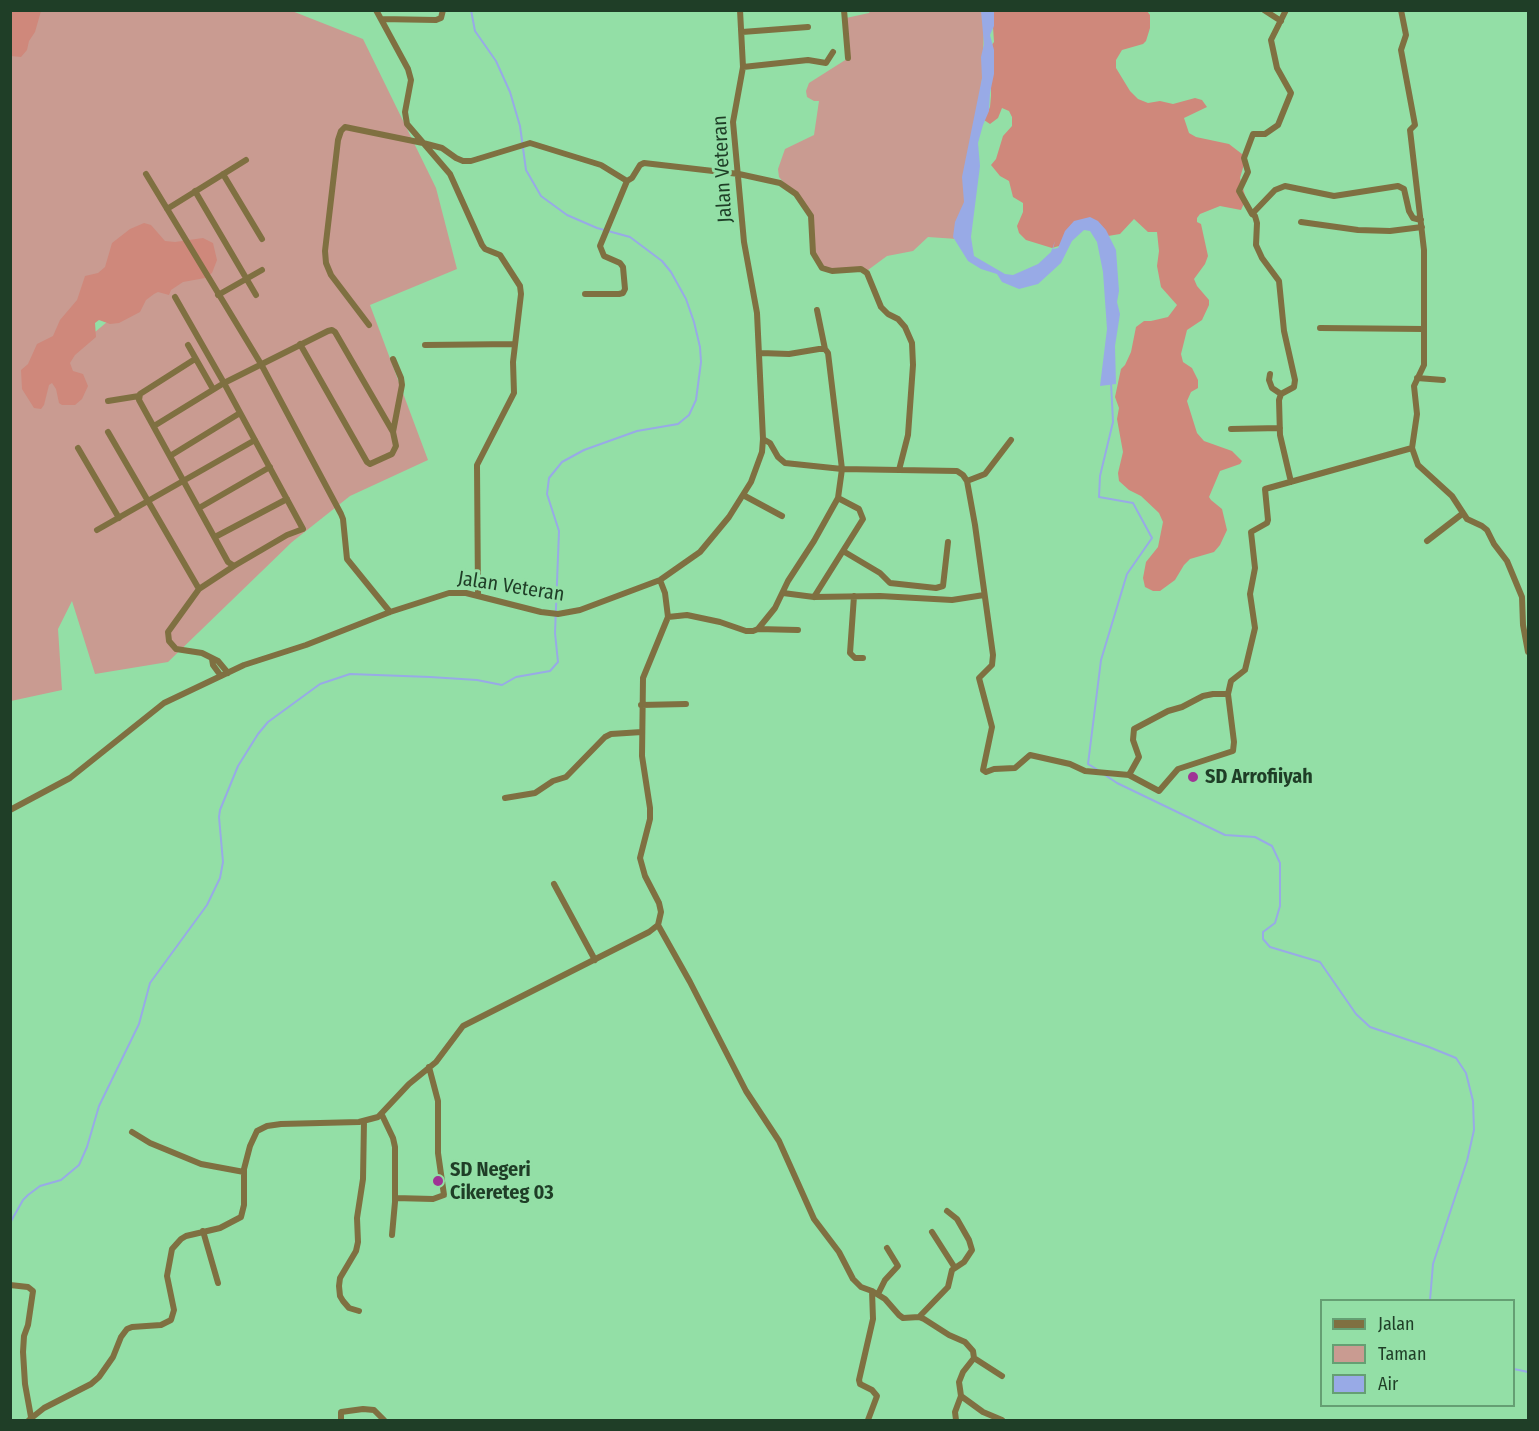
<!DOCTYPE html>
<style>
body{margin:0}
#map{position:relative;width:1539px;height:1431px;overflow:hidden;background:#93dfa6;font-family:"Fira Sans Condensed",sans-serif}
canvas{display:block}
.frame{position:absolute;inset:0;border:12px solid #1f3e27;pointer-events:none}
.legend{position:absolute;left:1320px;top:1299px;width:195px;height:108px;box-sizing:border-box;background:#93dfa6;border:2px solid #659f73;margin:0;padding:8px 10px;list-style:none;font-size:18px;color:#1f3e27}
.legend li{display:flex;align-items:center;gap:12px;height:30px}
.legend b{width:30px;border:2px solid #659f73}
</style>
<div id="map">
<canvas width="1539" height="1431"></canvas>
<div class="frame"></div>
<ul class="legend">
<li><b style="height:8px;background:#7f7041"></b>Jalan</li>
<li><b style="height:16px;background:#c99b91"></b>Taman</li>
<li><b style="height:16px;background:#98aae6"></b>Air</li>
</ul>
</div>
<script>
const g = document.querySelector('canvas').getContext('2d');
g.lineJoin = 'round';
function fill(path, color) { g.fillStyle = color; g.fill(path, 'evenodd'); }
const shape = rows => new Path2D(rows.map(r => 'M' + r).join(''));
function trace(path, color, width, dash) { g.strokeStyle = color; g.lineWidth = width; g.lineCap = dash ? 'butt' : 'round'; g.setLineDash(dash || []); g.stroke(path); }
function label(font, color, halo, rows, align = 'center') {
  g.font = font + ' "Fira Sans Condensed",sans-serif'; g.lineWidth = 6; g.setLineDash([]); g.textBaseline = 'middle'; g.strokeStyle = halo; g.fillStyle = color; for (const [text, x, y, turn = 0] of rows) {
    g.save(); g.translate(x, y); g.rotate((+turn || 0) * Math.PI / 180); g.textAlign = isNaN(turn) ? turn : align; if (halo) g.strokeText(text, 0, 0); g.fillText(text, 0, 0); g.restore();
  }
}
fill(shape([
 [10,11,292,11,363,39,436,188,457,269,370,305,428,460,350,496,292,542,168,662,95,674,72,601,58,629,62,690,11,701],
 [142,249,155,282,77,347],
 [870,11,982,11,984,27,982,79,965,202,957,239,928,237,913,251,887,256,868,270,832,272,818,261,813,243,813,216,779,177,778,169,785,149,814,135,819,101,814,101,807,97,806,91,809,83,850,57,846,18,869,13]
]), '#c99b91');
fill(shape([
 [10,11,41,11,35,32,29,41,27,50,21,57,11,56],
 [992,11,1147,11,1150,15,1150,28,1146,41,1143,44,1122,50,1116,60,1116,68,1130,91,1138,99,1148,103,1160,101,1173,104,1195,98,1202,100,1207,107,1184,118,1189,133,1196,137,1229,144,1242,154,1245,161,1240,178,1246,199,1241,210,1220,206,1200,214,1197,218,1197,222,1201,224,1208,256,1205,264,1194,279,1197,286,1209,300,1209,305,1202,320,1187,330,1181,354,1183,362,1192,368,1198,380,1198,388,1191,392,1187,401,1197,433,1204,441,1232,451,1242,461,1240,464,1220,471,1209,497,1211,500,1222,509,1227,530,1220,545,1214,552,1190,559,1184,565,1175,580,1160,591,1153,591,1145,587,1143,578,1146,562,1158,547,1163,522,1159,513,1141,496,1129,490,1119,481,1118,473,1123,452,1117,419,1119,408,1115,397,1121,369,1125,365,1131,352,1136,327,1144,321,1151,321,1168,317,1177,305,1161,287,1157,266,1159,251,1157,232,1148,232,1134,219,1120,234,1108,236,1088,220,1059,246,1052,248,1026,240,1019,233,1017,226,1023,212,1023,203,1013,197,1009,181,1000,176,991,165,996,159,1003,136,1012,126,1012,117,1009,111,1002,108,998,118,990,124,984,120,990,107,991,96,991,46,994,42],
 [144,223,151,225,165,241,175,242,203,238,213,243,217,260,212,273,205,278,183,282,171,290,169,295,158,292,154,294,146,300,140,312,119,323,110,324,99,320,95,323,96,337,75,355,70,363,73,371,83,374,88,386,82,399,75,405,62,405,59,403,56,389,52,383,49,385,44,405,41,409,34,408,22,389,21,370,28,364,37,344,53,336,60,320,77,300,85,276,98,273,105,267,112,243,130,229]
]), '#cf887b');
fill(shape([
 [981,11,994,11,994,26,990,35,994,50,994,74,990,93,989,111,983,125,978,143,980,166,971,237,974,256,1005,274,1013,275,1038,264,1051,252,1055,241,1053,249,1058,248,1065,231,1074,221,1090,217,1098,221,1106,230,1116,250,1119,291,1117,302,1120,314,1115,346,1116,384,1100,386,1107,329,1103,272,1097,242,1090,231,1084,230,1072,241,1061,263,1038,284,1019,289,1002,282,997,274,981,269,968,261,953,237,955,222,964,202,962,177,982,78,981,57,984,44]
]), '#98aae6');
trace(shape([
 [1098,770,1088,764,1101,660,1127,574,1152,538,1133,503,1099,497,1100,476,1113,422,1111,382],
 [1105,775,1117,783,1225,835,1255,837,1272,846,1280,863,1280,906,1275,923,1263,932,1263,939,1270,947,1320,962,1356,1014,1370,1027,1429,1047,1456,1058,1466,1073,1473,1101,1474,1130,1467,1161,1433,1264,1430,1300],
 [10,1223,23,1200,28,1195,40,1186,61,1180,79,1165,87,1147,99,1106,139,1024,150,983,207,905,220,878,223,862,219,817,220,810,238,766,258,734,268,722,320,684,350,674,430,677,477,680,502,685,516,677,550,671,558,662,555,633,559,531,547,494,549,478,562,462,584,450,637,431,678,424,689,415,696,400,701,362,700,347,694,322,686,299,671,272,662,261,630,237,597,228,567,215,541,196,526,170,520,126,510,92,496,61,475,31,471,10],
 [1514,1369,1528,1372]
]), '#98aae6', 2);
trace(shape([
 [376,10,408,69,411,80,405,112,407,124,450,174,482,245,485,249,500,255,520,286,521,294,513,362,514,393,477,465,478,595],
 [844,10,848,58],
 [1264,10,1281,21],
 [1401,10,1406,35,1401,50,1415,125,1410,130,1424,250,1424,365,1414,386,1417,414,1412,448,1418,465,1452,496,1467,519,1482,526,1487,530,1494,544,1507,561,1522,597,1523,625,1528,652],
 [381,19,436,20,441,18,443,10],
 [742,32,808,27],
 [743,67,808,60,826,63,833,52],
 [146,174,261,364,341,514,343,519,347,559,390,612],
 [223,174,262,239],
 [195,191,256,295],
 [167,209,246,160],
 [1252,214,1239,191,1248,172,1244,158,1253,134,1265,134,1278,125,1291,93,1277,68,1271,40,1286,10],
 [1301,222,1358,230,1390,231,1422,227],
 [585,294,619,294,623,293,625,289,623,267,620,263,604,256,600,246,627,181],
 [218,295,262,270],
 [175,297,224,383,303,529,287,535,234,566,228,562,139,400,140,394,195,359],
 [817,310,825,349],
 [369,325,331,275,326,263,325,251,338,140,341,131,345,127,423,143,442,148,456,158,463,161,471,161,530,143,601,165,627,181,632,178,640,165,644,163,739,174,780,183,796,194,811,216,813,253,822,268,832,271,861,269,867,273,881,307,888,314,898,319,905,327,912,343,913,365,908,435,899,470],
 [1320,328,1424,329],
 [300,344,367,462,370,464,392,454,396,446,393,432,402,385,401,378,393,359],
 [188,345,213,389],
 [425,345,515,344],
 [1270,374,1269,380,1272,388,1281,394],
 [1417,378,1443,380],
 [108,401,139,396],
 [154,426,224,383,328,331,332,330,335,332,393,432],
 [1231,429,1280,428],
 [108,432,199,589],
 [763,439,770,443,778,457,785,463,842,469,957,471,963,475,967,481,975,525,993,655,992,665,979,678,992,727,983,770,986,772,994,769,1015,768,1030,755,1070,764,1085,771,1129,775,1159,791,1178,769,1233,751,1234,742,1228,694,1231,681,1245,670,1255,628,1250,594,1255,568,1251,532,1267,523,1268,520,1265,489,1412,448],
 [78,448,119,518],
 [170,456,240,413],
 [967,481,985,474,1011,440],
 [1291,482,1280,435,1279,400,1281,394,1294,387,1295,380,1284,331,1279,281,1262,258,1256,245,1257,223,1255,216,1252,214,1275,190,1285,186,1334,196,1398,186,1404,189,1409,211,1413,218,1421,220],
 [743,495,782,516],
 [199,508,270,467],
 [97,530,255,440],
 [215,537,287,499],
 [1427,541,1462,514],
 [843,551,880,573,890,583,936,588,943,586,948,542],
 [783,593,814,597,880,596,952,600,984,595],
 [854,596,850,653,855,658,863,658],
 [814,597,863,519,859,509,838,498],
 [668,617,687,615,720,622,746,631,753,631,758,629,775,608,788,581,814,541,838,498,842,469,828,353,825,349,819,349,789,354,761,353],
 [758,629,798,630],
 [212,659,213,665,221,676],
 [228,673,218,661,202,653,176,649,169,641,168,632,199,589,234,566],
 [641,705,686,704],
 [1129,775,1139,757,1133,740,1134,729,1168,711,1182,707,1203,696,1213,694,1228,694],
 [505,798,535,793,553,781,566,777,605,737,611,734,642,732],
 [10,810,70,778,164,703,244,665,306,645,390,612,449,593,466,593,541,612,558,614,580,610,660,580,700,552,729,517,751,482,762,452,763,439,757,313,744,242,733,122,743,67,740,10],
 [554,884,595,960],
 [658,925,690,982,746,1091,779,1141,814,1219,839,1252,853,1279,861,1287,872,1291,885,1299,899,1315,903,1318,919,1317,924,1319,949,1335,965,1342,973,1351,974,1358,963,1372,959,1382,961,1396,955,1412,956,1420],
 [382,1115,393,1138,395,1147,395,1202,392,1235],
 [132,1132,150,1143,201,1164,244,1172],
 [395,1198,433,1199,444,1195,438,1153,438,1101,429,1067],
 [203,1231,218,1283],
 [932,1232,955,1268],
 [10,1285,28,1287,33,1291,28,1325,24,1336,23,1352,25,1384,31,1417],
 [878,1294,885,1280,898,1266,887,1248],
 [359,1311,349,1308,343,1301,340,1296,339,1286,340,1278,356,1251,358,1242,357,1218,363,1179,364,1121],
 [919,1317,948,1287,952,1270,964,1262,972,1250,969,1240,957,1219,947,1211],
 [974,1358,1002,1376],
 [961,1396,983,1412,1002,1420],
 [29,1420,44,1408,91,1384,99,1377,113,1357,121,1337,127,1329,132,1327,161,1325,171,1320,174,1310,167,1276,172,1249,181,1239,186,1236,220,1228,241,1217,244,1205,244,1169,250,1146,257,1131,267,1126,281,1124,359,1122,378,1117,409,1084,436,1062,463,1026,649,932,658,925,661,912,659,903,645,876,640,858,650,819,650,808,642,756,643,678,668,617,665,593,660,580],
 [341,1420,341,1412,363,1409,374,1410,384,1420],
 [868,1420,877,1396,872,1390,860,1384,859,1380,873,1319,872,1291]
]), '#7f7041', 6);
for (const [x, y, r, color] of [
 [1193,777,6,"#9f3495"],
 [438,1181,6,"#9f3495"]
]) { const dot = new Path2D(); dot.arc(x, y, r, 0, 2 * Math.PI); g.fillStyle = color; g.fill(dot); trace(dot, '#93dfa6', 2); }
label('20px', '#1f3e27', '#93dfa6', [
 ["Jalan Veteran",723,169,-93],
 ["Jalan Veteran",511,587,9]
]);
label('bold 20px', '#1f3e27', '#93dfa6', [
 ["SD Arrofiiyah",1205,777],
 ["SD Negeri",450,1170],
 ["Cikereteg 03",450,1193]
], 'left');
</script>
